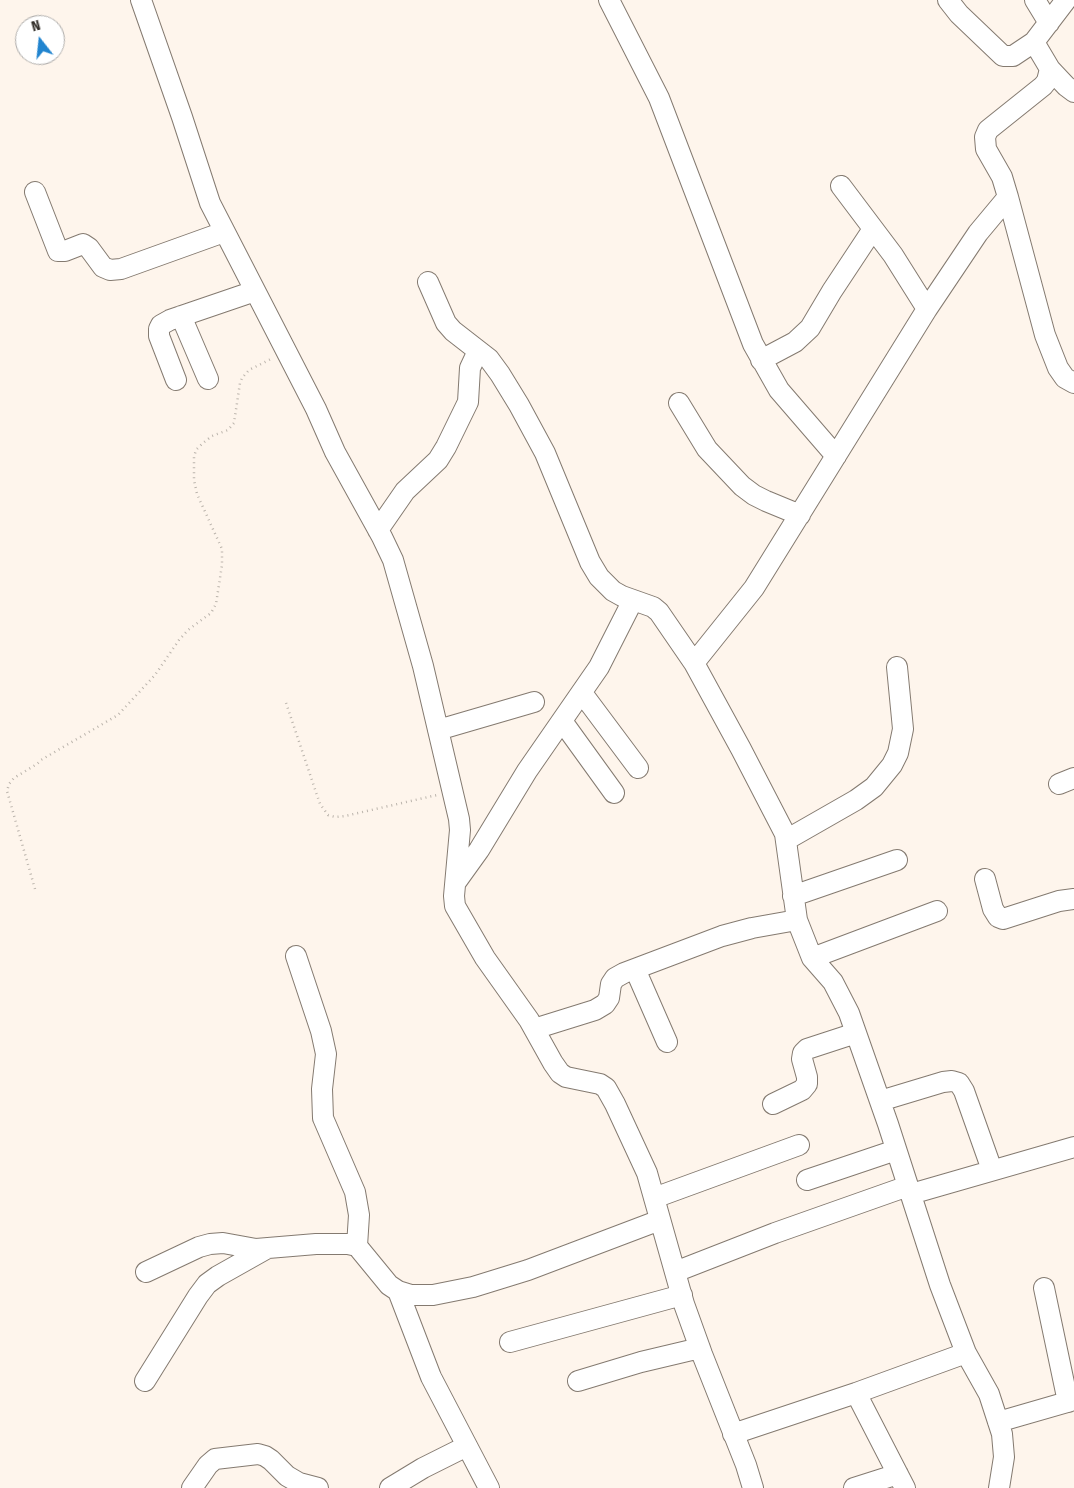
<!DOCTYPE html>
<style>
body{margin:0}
#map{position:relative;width:1074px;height:1488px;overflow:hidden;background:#fef5ec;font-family:"Fira Sans Condensed",sans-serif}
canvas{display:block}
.north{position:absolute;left:15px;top:15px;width:50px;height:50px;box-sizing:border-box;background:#fff;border:1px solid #adaba9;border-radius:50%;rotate:344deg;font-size:14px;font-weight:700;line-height:20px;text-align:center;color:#312d28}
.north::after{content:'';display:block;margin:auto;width:18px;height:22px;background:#2184cf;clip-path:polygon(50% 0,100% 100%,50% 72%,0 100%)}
</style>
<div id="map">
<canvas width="1074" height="1488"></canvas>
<div class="north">N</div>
</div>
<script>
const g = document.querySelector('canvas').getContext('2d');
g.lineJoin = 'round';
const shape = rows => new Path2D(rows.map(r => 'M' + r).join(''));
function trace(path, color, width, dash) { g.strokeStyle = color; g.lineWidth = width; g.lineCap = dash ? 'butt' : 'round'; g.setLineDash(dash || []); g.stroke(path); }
const minor = shape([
 [141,0,182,117,210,203,316,409,335,452,382,537,393,560,423,666,459,819,460,830,454,896,455,906,485,958,529,1020,553,1063,560,1073,566,1077,600,1084,606,1088,615,1104,647,1173,684,1304,702,1354,746,1465,753,1488],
 [609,0,659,98,753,344,779,390,836,456],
 [948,0,959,14,1003,56,1013,56,1034,42],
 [1035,0,1049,23],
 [1050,69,1066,86,1074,92],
 [841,186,893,255,927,309],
 [35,192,58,251,65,251,83,244,89,248,103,267,110,270,121,269,224,232],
 [1008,197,1045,335,1058,368,1065,378,1074,383],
 [428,282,446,323,453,331,489,359,500,374,519,405,545,453,590,562,599,577,613,591,622,596,653,607,659,612,694,663],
 [181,316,208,379],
 [761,360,795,342,810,328,832,291,873,229],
 [176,380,159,336,159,329,161,325,170,320,255,291],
 [679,403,707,449,742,486,754,495,766,501,800,515],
 [378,530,405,491,438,460,446,447,468,402,470,368,478,351],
 [582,693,638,768],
 [562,721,614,793],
 [438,730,534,702],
 [1059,784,1074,778],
 [786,840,856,800,874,787,892,765,898,753,903,729,897,667],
 [985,879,993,909,998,917,1003,919,1059,901,1074,899],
 [456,882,479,850,527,771,599,667,633,600],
 [793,896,897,860],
 [296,956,321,1031,326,1054,322,1089,323,1118,355,1192,359,1215,357,1246],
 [812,958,937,911],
 [635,969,667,1042],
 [534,1029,595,1010,605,1004,609,998,611,984,615,978,624,973,722,936,752,928,797,920],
 [880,1101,943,1082,952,1081,959,1083,964,1091,992,1170],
 [773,1104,802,1090,807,1084,807,1077,802,1059,803,1053,807,1049,856,1033],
 [807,1180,896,1150],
 [911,1194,1074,1147],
 [654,1198,799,1145],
 [146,1272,199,1247,210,1244,223,1243,256,1249,316,1244,348,1244,357,1246,389,1285,398,1291,411,1295,433,1295,473,1287,528,1270,660,1220],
 [675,1272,775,1233,908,1186],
 [1044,1288,1068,1402],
 [398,1291,431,1377,489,1488],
 [510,1342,682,1295],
 [145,1381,198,1296,207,1284,218,1276,266,1249],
 [578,1381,641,1362,700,1348],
 [856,1393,905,1488],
 [998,1422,1074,1400],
 [733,1434,856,1393,966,1353],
 [192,1488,208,1465,215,1459,258,1454,265,1456,271,1460,287,1476,299,1483,318,1488],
 [390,1488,423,1468,467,1446],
 [854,1488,898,1474],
 [999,1488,1004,1457,1002,1434,989,1394,966,1353,940,1285,888,1124,849,1013,833,982,812,958,797,920,785,834,741,749,694,663,754,588,927,309,978,233,1008,197,1002,177,986,149,985,137,988,130,1043,86,1047,81,1050,69,1034,42,1066,0]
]);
trace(minor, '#847a70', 22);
trace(shape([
 [286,703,320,804,328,815,335,817,345,816,437,795],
 [35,889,7,791,9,784,14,778,37,764,41,760,118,715,155,675,179,640,188,630,211,613,216,604,222,565,222,549,197,494,194,480,194,457,196,450,203,443,212,436,228,430,234,423,240,383,242,378,249,370,273,358]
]), '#bbb4ac', 2.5, [1, 4]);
trace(minor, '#fff', 20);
</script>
